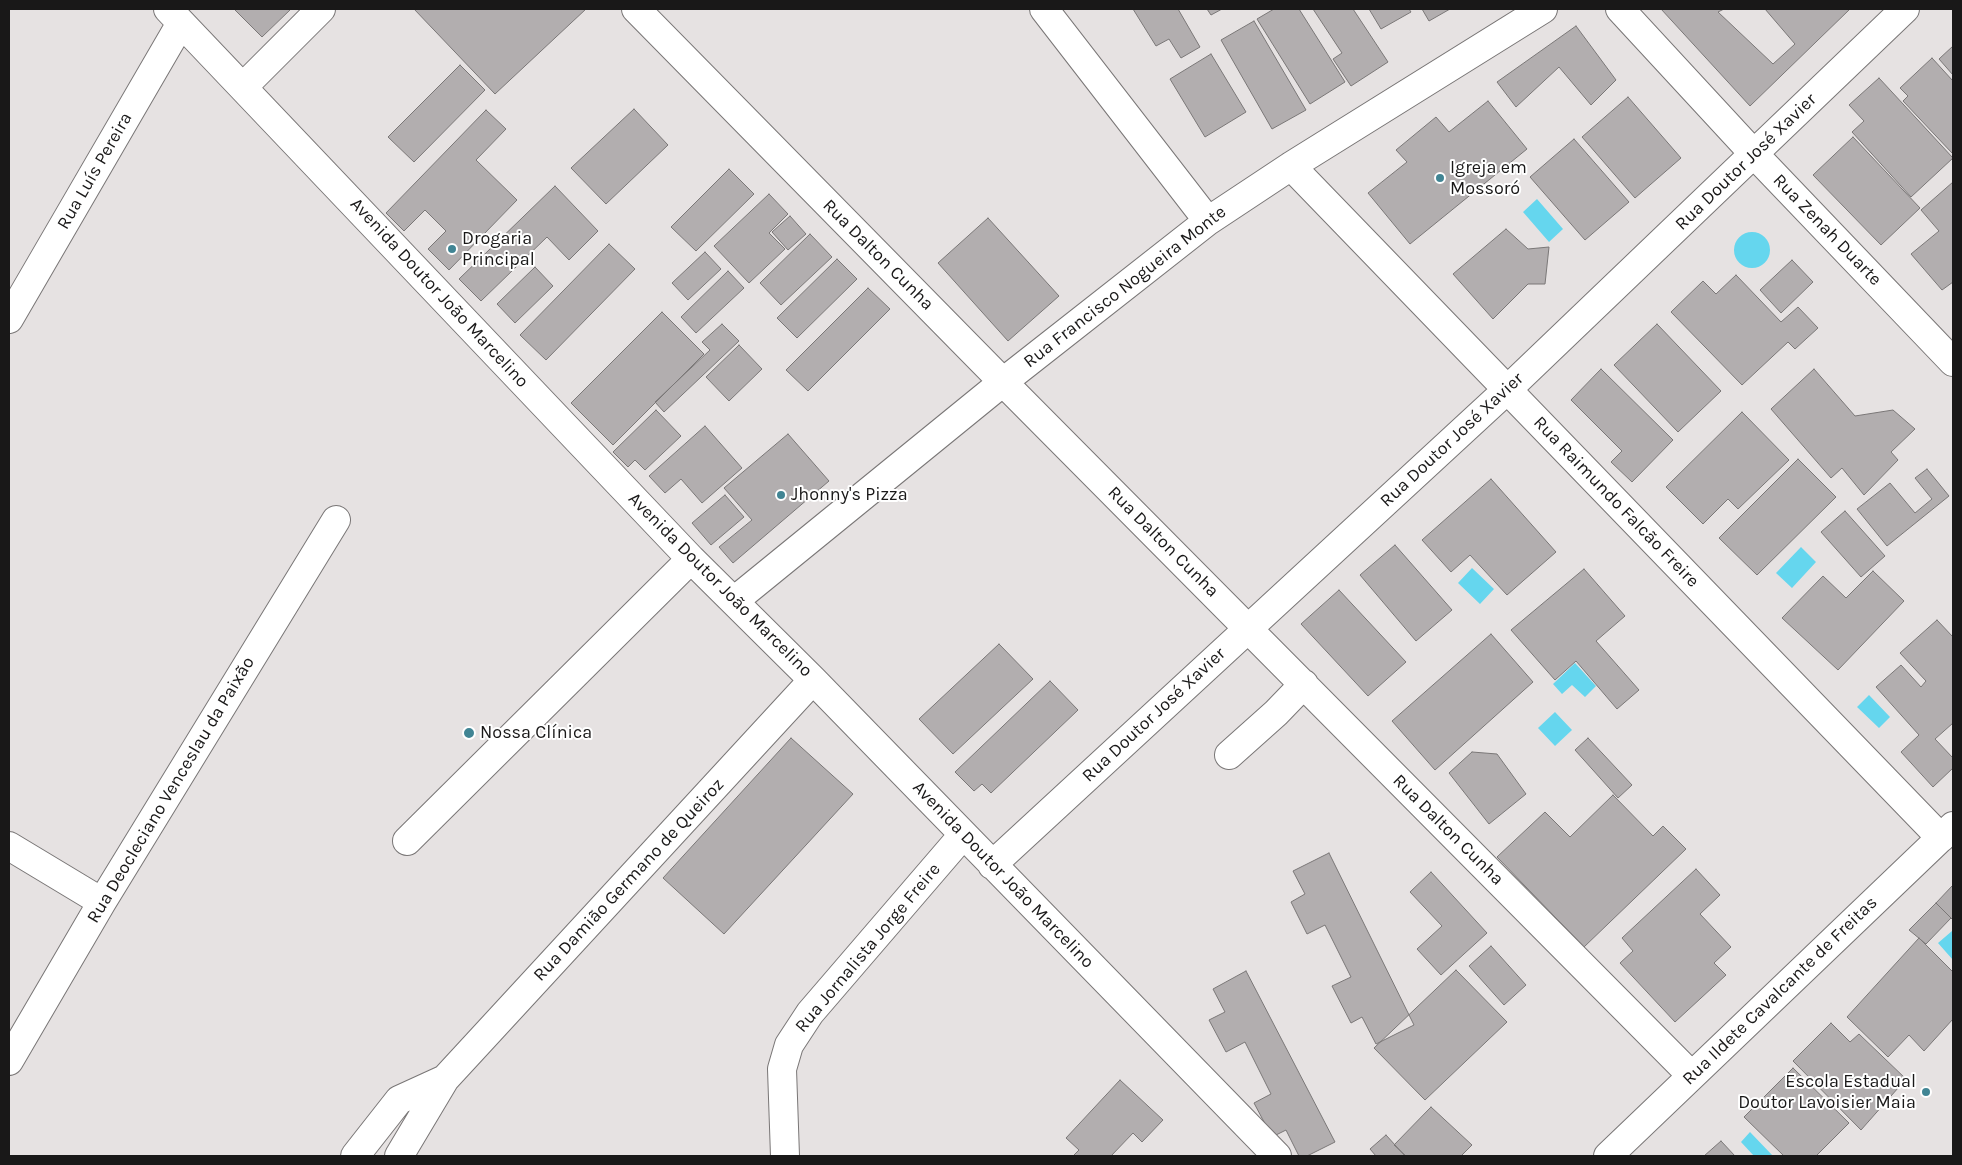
<!DOCTYPE html>
<meta charset="utf-8">
<style>
body{margin:0}
#map{position:relative;width:1962px;height:1165px;overflow:hidden;background:#e6e2e2;font-family:Karla,sans-serif}
canvas{display:block}
.frame{position:absolute;inset:0;border:10px solid #191818;pointer-events:none}
</style>
<div id="map">
<canvas width="1962" height="1165"></canvas>
<div class="frame"></div>
</div>
<script>
const g = document.querySelector('canvas').getContext('2d');
g.lineJoin = 'round';
function fill(path, color) { g.fillStyle = color; g.fill(path, 'evenodd'); }
const shape = rows => new Path2D(rows.map(r => 'M' + r).join(''));
function trace(path, color, width, dash) { g.strokeStyle = color; g.lineWidth = width; g.lineCap = dash ? 'butt' : 'round'; g.setLineDash(dash || []); g.stroke(path); }
function label(font, color, halo, rows, align = 'center') {
  g.font = font + ' Karla,sans-serif'; g.lineWidth = 4; g.setLineDash([]); g.textBaseline = 'middle'; g.strokeStyle = halo; g.fillStyle = color; for (const [text, x, y, turn = 0] of rows) {
    g.save(); g.translate(x, y); g.rotate((+turn || 0) * Math.PI / 180); g.textAlign = isNaN(turn) ? turn : align; if (halo) g.strokeText(text, 0, 0); g.fillText(text, 0, 0); g.restore();
  }
}
fill(shape([
 [1537,199,1563,229,1549,242,1523,212],
 '1734 250a18 18 0 1 1 36 0a18 18 0 1 1-36 0Z',
 [1801,547,1816,562,1792,588,1776,573],
 [1472,568,1494,589,1480,604,1458,583],
 [1575,663,1596,686,1585,697,1572,685,1562,694,1553,684],
 [1869,695,1890,717,1879,728,1857,707],
 [1555,712,1572,730,1555,746,1538,728],
 [1952,931,1953,933,1953,960,1938,943],
 [1750,1132,1773,1156,1754,1156,1741,1142]
]), '#65d6ee');
const building = shape([
 [234,9,291,9,262,37,234,9],
 [414,9,586,9,495,94,414,9],
 [1133,9,1178,9,1200,47,1181,58,1169,39,1156,46,1133,9],
 [1207,9,1222,9,1211,15,1207,9],
 [1274,9,1299,9,1345,82,1310,104,1257,19,1274,9],
 [1313,9,1353,9,1388,62,1351,86,1333,59,1342,53,1313,9],
 [1369,9,1409,9,1411,12,1381,29,1369,9],
 [1422,9,1450,9,1429,21,1422,9],
 [1661,9,1724,9,1718,12,1773,64,1795,44,1765,9,1850,9,1750,106,1661,9],
 [1254,21,1306,110,1272,129,1221,40,1254,21],
 [1576,26,1616,80,1591,105,1559,67,1516,107,1497,82,1576,26],
 [1953,46,1953,75,1939,59,1953,46],
 [1211,54,1246,112,1205,137,1170,79,1211,54],
 [1932,58,1953,81,1953,151,1952,153,1903,101,1908,96,1900,88,1932,58],
 [460,65,485,90,414,162,388,137,460,65],
 [1879,78,1953,158,1911,197,1852,132,1864,121,1849,105,1879,78],
 [1628,97,1681,158,1635,198,1582,137,1628,97],
 [1488,101,1527,149,1410,244,1368,193,1407,162,1396,150,1436,117,1449,132,1488,101],
 [634,109,668,145,606,204,571,168,634,109],
 [486,110,506,129,476,160,517,200,449,270,428,249,446,231,425,210,404,231,386,213,486,110],
 [1853,137,1920,208,1881,245,1813,175,1853,137],
 [1574,139,1629,202,1585,240,1530,177,1574,139],
 [729,169,754,194,696,251,671,227,729,169],
 [1953,182,1953,282,1942,290,1911,254,1939,231,1921,210,1953,182],
 [555,186,598,231,569,260,547,237,481,301,459,279,555,186],
 [769,194,788,214,769,233,785,249,749,283,714,246,769,194],
 [790,216,806,234,788,250,772,232,790,216],
 [988,218,1059,296,1008,341,938,263,988,218],
 [1506,229,1528,249,1549,247,1545,284,1528,284,1493,319,1453,274,1506,229],
 [810,234,832,257,781,305,760,283,810,234],
 [609,244,635,269,546,360,520,335,609,244],
 [705,252,721,269,688,300,672,283,705,252],
 [837,259,857,279,797,338,777,318,837,259],
 [1792,260,1813,282,1781,313,1760,290,1792,260],
 [535,267,553,286,515,323,497,304,535,267],
 [728,271,744,288,696,333,681,317,728,271],
 [1736,275,1781,322,1798,307,1818,328,1795,349,1788,342,1742,385,1671,312,1703,281,1716,294,1736,275],
 [868,288,890,309,808,391,786,370,868,288],
 [662,312,704,354,613,445,571,403,662,312],
 [722,324,739,341,664,412,655,402,710,350,702,342,722,324],
 [1657,324,1721,391,1678,432,1614,365,1657,324],
 [739,345,762,369,729,401,706,377,739,345],
 [1601,369,1673,440,1632,482,1611,462,1622,451,1571,400,1601,369],
 [1814,369,1855,416,1893,410,1915,429,1891,452,1898,460,1864,495,1842,468,1831,478,1771,409,1814,369],
 [656,410,681,436,645,470,635,460,628,467,613,452,656,410],
 [1742,412,1789,460,1738,509,1728,499,1703,524,1666,487,1742,412],
 [705,426,742,468,702,503,681,479,665,493,649,476,705,426],
 [788,434,829,481,733,563,719,547,752,520,724,488,788,434],
 [1798,459,1836,497,1757,575,1719,538,1798,459],
 [1927,469,1949,496,1887,546,1857,509,1890,483,1915,513,1932,499,1915,478,1927,469],
 [1491,479,1556,552,1507,595,1470,555,1451,572,1422,540,1491,479],
 [725,495,744,517,711,545,692,523,725,495],
 [1845,511,1885,556,1861,577,1821,532,1845,511],
 [1395,545,1452,610,1416,641,1360,575,1395,545],
 [1584,569,1625,616,1596,641,1639,690,1617,709,1576,661,1555,680,1511,630,1584,569],
 [1873,571,1904,601,1838,670,1782,618,1823,576,1846,598,1873,571],
 [1339,590,1406,662,1368,696,1301,624,1339,590],
 [1937,620,1953,637,1953,723,1935,739,1953,758,1953,768,1933,787,1901,752,1919,735,1876,687,1901,665,1921,687,1926,681,1900,653,1937,620],
 [1491,634,1533,682,1435,770,1392,721,1491,634],
 [999,644,1033,679,953,754,919,719,999,644],
 [1050,681,1078,710,991,793,982,784,974,791,955,772,1050,681],
 [791,738,853,794,724,934,663,878,791,738],
 [1588,738,1632,785,1618,798,1575,750,1588,738],
 [1472,752,1497,754,1526,794,1489,824,1449,773,1472,752],
 [1613,795,1653,836,1663,826,1686,849,1584,947,1497,857,1545,812,1570,837,1613,795],
 [1329,853,1414,1025,1376,1044,1362,1017,1351,1023,1332,986,1351,977,1325,925,1307,934,1291,902,1305,894,1293,871,1329,853],
 [1696,869,1720,895,1700,914,1731,947,1714,963,1726,975,1675,1022,1620,963,1633,951,1622,938,1696,869],
 [1431,872,1487,933,1441,975,1417,949,1442,926,1410,892,1431,872],
 [1953,885,1953,920,1936,903,1953,885],
 [1936,903,1951,918,1926,944,1909,930,1936,903],
 [1919,938,1953,972,1953,1019,1924,1051,1909,1035,1888,1057,1847,1017,1919,938],
 [1491,946,1526,985,1504,1005,1469,966,1491,946],
 [1456,970,1507,1022,1425,1100,1374,1048,1456,970],
 [1246,971,1335,1142,1307,1156,1299,1156,1286,1130,1272,1137,1254,1103,1271,1094,1245,1042,1226,1052,1209,1020,1225,1012,1213,989,1246,971],
 [1831,1023,1850,1042,1859,1034,1906,1079,1861,1130,1793,1061,1831,1023],
 [1793,1068,1849,1123,1816,1156,1784,1156,1744,1117,1793,1068],
 [1120,1080,1163,1120,1142,1142,1133,1133,1111,1156,1073,1156,1079,1150,1066,1138,1120,1080],
 [1431,1107,1472,1145,1461,1156,1406,1156,1394,1145,1431,1107],
 [1386,1135,1405,1156,1376,1156,1370,1149,1386,1135],
 [1721,1141,1735,1156,1704,1156,1721,1141]
]);
fill(building, '#b2aeaf');
trace(building, '#7a7777', 1);
const minor = shape([
 [168,9,691,559,813,680,1277,1156],
 [636,9,1003,382,1691,1075],
 [1044,9,1208,221],
 [1620,9,1754,154,1953,362],
 [243,87,321,9],
 [1291,166,1941,838],
 [9,319,181,23],
 [734,601,1003,382,1208,221,1291,166,1543,9],
 [1229,755,1276,713,1304,684],
 [407,841,691,559],
 [9,846,102,902],
 [992,865,1508,389,1905,9],
 [9,1061,102,902,336,520],
 [355,1156,399,1100,445,1079],
 [399,1156,445,1079,813,680],
 [785,1156,782,1069,789,1045,810,1013,963,835],
 [1608,1156,1953,826]
]);
trace(minor, '#797676', 30);
trace(minor, '#fff', 28);
for (const [x, y, r, color] of [
 [1440,178,5,"#418594"],
 [452,249,5,"#418594"],
 [781,495,5,"#418594"],
 [469,733,6,"#418594"],
 [1926,1092,5,"#418594"]
]) { const dot = new Path2D(); dot.arc(x, y, r, 0, 2 * Math.PI); g.fillStyle = color; g.fill(dot); trace(dot, '#fff', 2); }
label('18px', '#191818', '#fff', [
 ["Rua Doutor José Xavier",1746,162,-44],
 ["Rua Luís Pereira",95,171,-60],
 ["Rua Zenah Duarte",1827,230,46],
 ["Rua Dalton Cunha",878,255,45],
 ["Rua Francisco Nogueira Monte",1125,287,-38],
 ["Avenida Doutor João Marcelino",439,293,47],
 ["Rua Doutor José Xavier",1452,440,-43],
 ["Rua Raimundo Falcão Freire",1616,502,46],
 ["Rua Dalton Cunha",1163,542,45],
 ["Avenida Doutor João Marcelino",720,585,45],
 ["Rua Doutor José Xavier",1154,715,-43],
 ["Rua Deocleciano Venceslau da Paixão",171,790,-59],
 ["Rua Dalton Cunha",1448,830,45],
 ["Avenida Doutor João Marcelino",1003,875,46],
 ["Rua Damião Germano de Queiroz",629,880,-47],
 ["Rua Jornalista Jorge Freire",868,948,-50],
 ["Rua Ildete Cavalcante de Freitas",1780,991,-44]
]);
label('18px', '#191818', '#fff', [
 ["Igreja em",1450,168],
 ["Mossoró",1450,189],
 ["Drogaria",462,239],
 ["Principal",462,260],
 ["Jhonny's Pizza",791,495],
 ["Nossa Clínica",480,733],
 ["Escola Estadual",1916,1082,"right"],
 ["Doutor Lavoisier Maia",1916,1103,"right"]
], 'left');
</script>
